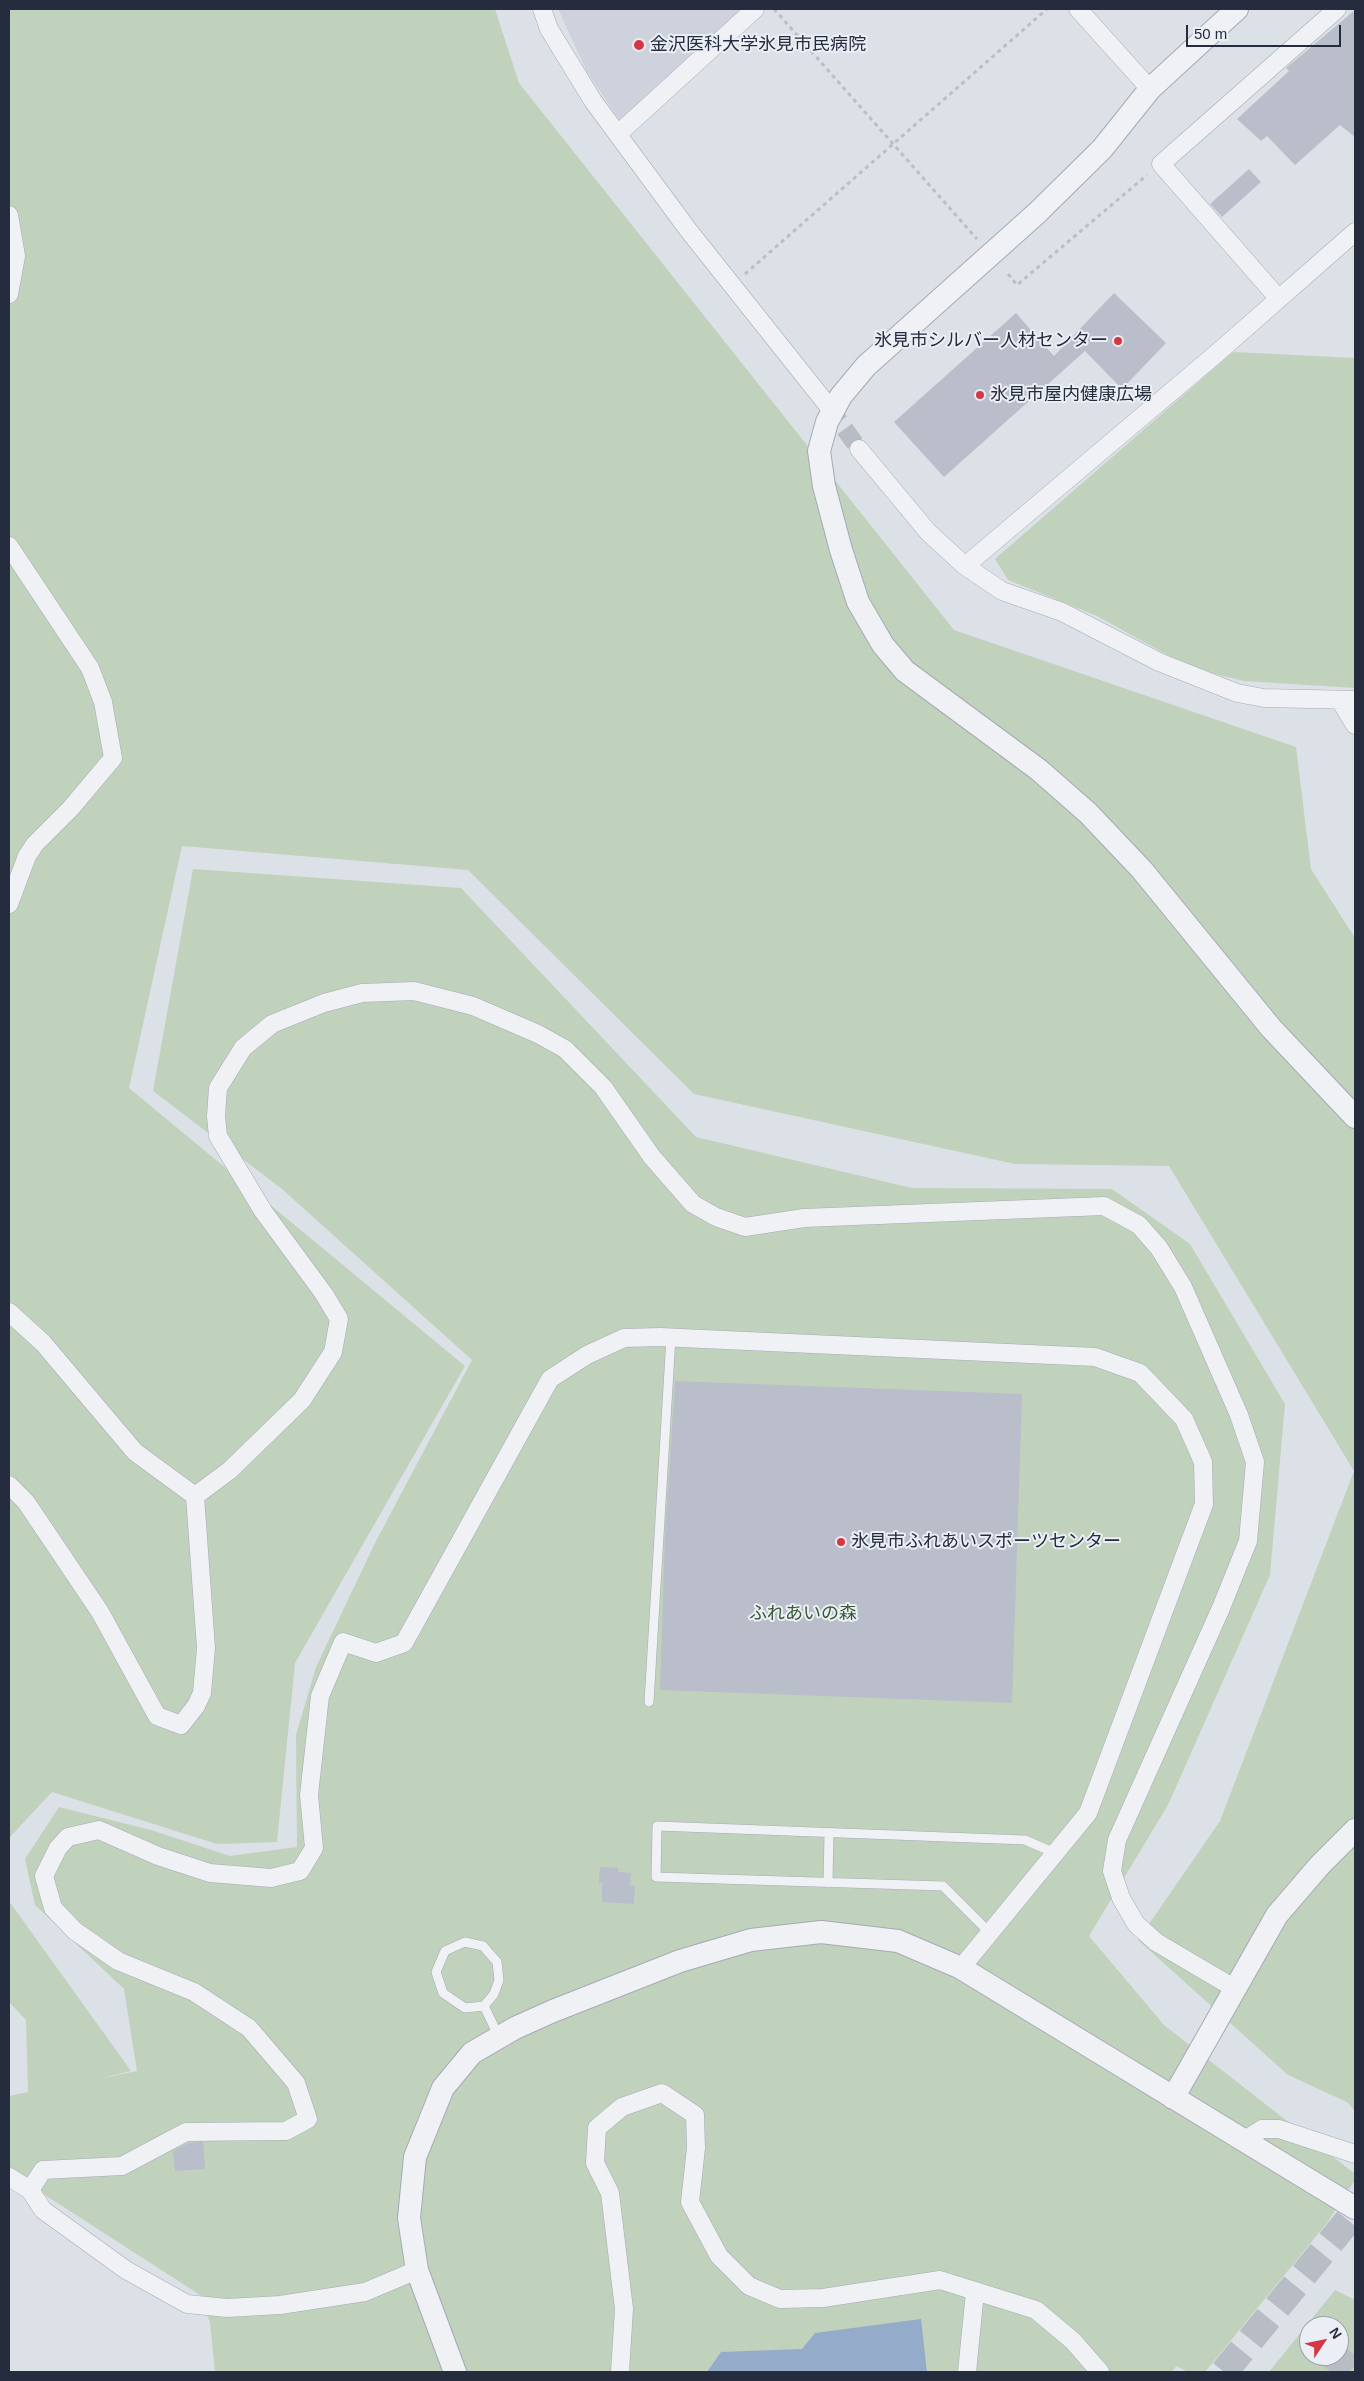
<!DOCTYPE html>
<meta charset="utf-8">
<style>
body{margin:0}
#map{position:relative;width:1364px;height:2381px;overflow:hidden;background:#dce0e7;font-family:Arial,sans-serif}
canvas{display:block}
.frame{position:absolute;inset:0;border:10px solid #252c3e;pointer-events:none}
.north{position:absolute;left:1299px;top:2316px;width:50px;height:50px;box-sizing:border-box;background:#ebeff5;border:1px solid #9ca1ac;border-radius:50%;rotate:56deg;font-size:14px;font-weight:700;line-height:20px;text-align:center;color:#252c3e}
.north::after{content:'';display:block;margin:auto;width:18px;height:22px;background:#d63744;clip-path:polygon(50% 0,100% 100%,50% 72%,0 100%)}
.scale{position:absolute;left:1186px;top:25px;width:155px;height:22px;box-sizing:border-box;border:2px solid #252c3e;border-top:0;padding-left:6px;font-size:15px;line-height:18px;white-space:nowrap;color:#252c3e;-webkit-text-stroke:4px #ebeff5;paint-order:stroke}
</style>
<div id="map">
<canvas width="1364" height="2381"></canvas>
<div class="frame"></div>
<div class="north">N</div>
<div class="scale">50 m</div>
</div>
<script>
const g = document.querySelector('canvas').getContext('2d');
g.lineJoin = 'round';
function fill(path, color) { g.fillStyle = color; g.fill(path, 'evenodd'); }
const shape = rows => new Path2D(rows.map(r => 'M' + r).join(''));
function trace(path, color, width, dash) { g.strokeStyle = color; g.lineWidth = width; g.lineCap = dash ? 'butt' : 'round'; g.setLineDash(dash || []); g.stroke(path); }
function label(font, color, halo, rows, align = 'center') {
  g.font = font + ' Arial,"Noto Sans JP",sans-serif'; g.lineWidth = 4; g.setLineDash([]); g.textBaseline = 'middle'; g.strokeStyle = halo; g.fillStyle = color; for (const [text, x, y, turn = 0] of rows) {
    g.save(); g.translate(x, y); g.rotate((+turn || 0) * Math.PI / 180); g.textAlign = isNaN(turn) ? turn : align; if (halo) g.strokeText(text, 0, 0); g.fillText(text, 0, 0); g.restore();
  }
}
fill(shape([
 [558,9,745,9,620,121,587,72]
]), '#ced2dc');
fill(shape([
 [9,9,495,9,519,83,954,630,1296,747,1311,869,1355,938,1355,2111,1347,2102,1288,2075,1138,1940,1220,1821,1354,1471,1169,1166,1015,1164,694,1094,468,870,182,846,129,1088,465,1366,295,1663,277,1842,217,1844,52,1792,9,1838],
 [1233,352,1355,358,1355,688,1244,681,1191,668,1097,616,1008,580,995,559],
 [193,869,461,888,696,1137,912,1188,1112,1189,1190,1244,1285,1404,1270,1575,1168,1805,1089,1936,1164,2025,1355,2174,1355,2180,1327,2223,1205,2372,1188,2372,1176,2366,1172,2372,215,2372,210,2323,200,2295,45,2195,9,2168,9,2096,28,2092,26,2020,9,2002,9,1901,131,2071,97,2079,137,2071,124,1989,35,1905,25,1859,59,1807,151,1830,230,1856,297,1847,296,1735,316,1667,375,1543,472,1360,282,1189,153,1091],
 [1335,2290,1355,2300,1355,2372,1269,2372],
 [1309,2326,1339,2326,1339,2356,1309,2356]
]), '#c0d2bc');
fill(shape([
 [921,2319,927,2372,707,2372,721,2352,802,2349,815,2333]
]), '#94abca');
fill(shape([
 [1355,10,1355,137,1340,125,1295,165,1267,136,1261,141,1237,119,1289,71,1286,68],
 [1249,169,1261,182,1222,217,1210,204],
 [1114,293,1166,343,1122,389,1085,351,944,477,894,422,1016,313,1054,356],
 [675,1381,1022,1394,1012,1703,660,1690,665,1536],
 [600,1867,618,1868,618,1872,631,1873,630,1885,635,1886,634,1904,602,1902,602,1883,599,1883],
 [203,2142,205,2169,175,2171,173,2151,189,2143]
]), '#b9beca');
trace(shape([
 [829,407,859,449]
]), '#b7bcc5', 18, [18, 9]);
trace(shape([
 [1224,2372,1355,2212],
 [1331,2372,1355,2343]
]), '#b7bcc5', 28, [28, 14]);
const service = shape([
 [649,1702,671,1337],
 [828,1883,829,1833],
 [989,1932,943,1886,656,1877,657,1826,1025,1840,1055,1853],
 [484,2006,494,1994,499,1980,497,1962,483,1946,465,1942,445,1951,436,1972,443,1993,465,2008,484,2006,499,2037]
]);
const minor = shape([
 [542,9,549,29,593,101,689,231,829,407],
 [1078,9,1150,89],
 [618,134,755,9],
 [9,215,16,256,9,294],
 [1279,299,1161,164,1337,9],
 [859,449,928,532,965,566,1002,591,1062,612,1159,662,1237,693,1264,698,1355,700],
 [9,546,90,668,103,702,113,758,71,808,35,844,27,856,9,904],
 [965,566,1216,354,1355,232],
 [1340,700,1355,725],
 [9,1312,43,1343,135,1452,195,1496,206,1648,202,1693,196,1706,181,1725,157,1716,100,1612,26,1502,9,1485],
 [195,1496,230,1470,302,1400,333,1352,339,1319,324,1294,263,1211,218,1136,216,1116,218,1088,243,1048,272,1024,324,1003,362,993,414,991,473,1006,538,1034,565,1049,603,1087,652,1157,693,1204,716,1217,745,1227,804,1218,1104,1206,1139,1225,1159,1248,1183,1287,1239,1415,1255,1462,1248,1541,1221,1608,1117,1840,1112,1871,1121,1898,1136,1924,1156,1942,1234,1988],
 [1243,2141,1262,2129,1279,2129,1355,2154],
 [9,2177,30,2190,43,2210,126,2270,187,2304,227,2308,280,2305,365,2292,417,2270],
 [30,2190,43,2170,122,2166,186,2132,286,2131,308,2119,296,2083,249,2028,194,1992,118,1961,75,1931,53,1908,44,1876,58,1848,68,1837,99,1830,158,1856,210,1873,271,1878,300,1871,314,1848,309,1795,320,1696,343,1642,376,1653,404,1643,550,1379,587,1355,624,1338,660,1337,1095,1357,1140,1373,1184,1419,1203,1462,1204,1504,1088,1813,961,1968],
 [620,2372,624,2309,610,2193,595,2163,597,2128,622,2107,662,2093,695,2115,696,2148,690,2202,719,2256,749,2286,780,2299,823,2298,940,2280,1036,2310,1073,2341,1100,2372],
 [967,2372,975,2292]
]);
const tertiary = shape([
 [1237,9,1150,89,1102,149,1037,213,866,366,841,396,827,422,819,451,824,486,841,550,858,602,883,645,905,671,1039,770,1088,813,1142,870,1271,1028,1355,1117],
 [1173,2098,1277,1915,1320,1865,1355,1830],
 [455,2372,417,2270,409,2218,415,2157,443,2088,472,2053,515,2028,553,2011,680,1961,751,1940,821,1932,898,1941,961,1968,1355,2208]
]);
trace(service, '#a5aab4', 10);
trace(minor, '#a5aab4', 19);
trace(tertiary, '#a5aab4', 24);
trace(shape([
 [774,9,977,239],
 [745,274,1047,9],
 [1008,274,1017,285,1147,175]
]), '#babec5', 3, [4, 4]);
trace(service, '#eff1f5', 9);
trace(minor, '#eff1f5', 18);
trace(tertiary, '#eff1f5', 22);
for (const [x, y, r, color] of [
 [639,45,6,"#d63744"],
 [1118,341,5,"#d63744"],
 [980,395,5,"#d63744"],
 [841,1542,5,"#d63744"]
]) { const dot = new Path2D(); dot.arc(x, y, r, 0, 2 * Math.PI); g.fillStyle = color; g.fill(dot); trace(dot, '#ebeff5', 2); }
label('18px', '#252c3e', '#ebeff5', [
 ["金沢医科大学氷見市民病院",650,45],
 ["氷見市シルバー人材センター",1108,341,"right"],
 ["氷見市屋内健康広場",990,395],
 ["氷見市ふれあいスポーツセンター",851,1542]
], 'left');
label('18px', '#365b31', '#ebeff5', [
 ["ふれあいの森",803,1614]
]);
</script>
